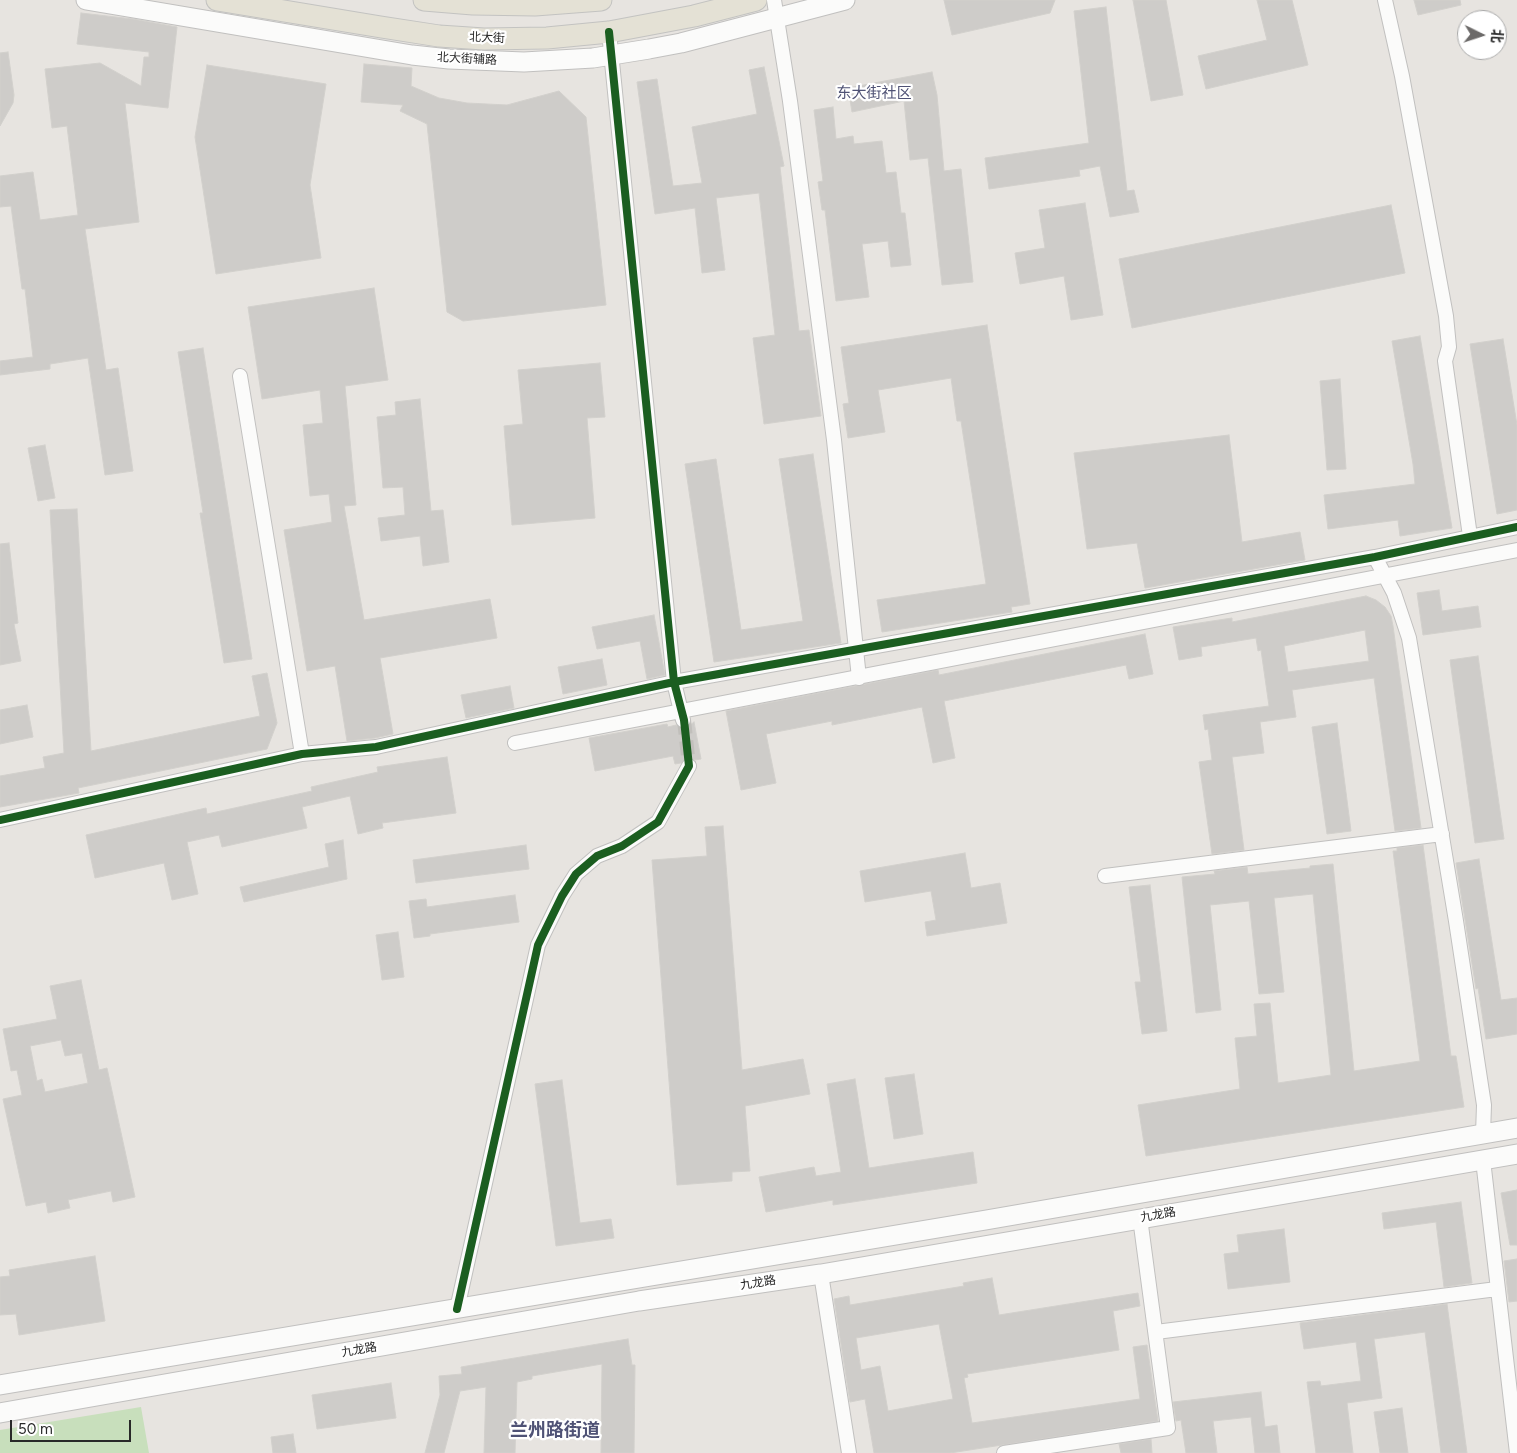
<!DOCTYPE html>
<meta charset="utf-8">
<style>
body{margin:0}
#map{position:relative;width:1517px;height:1453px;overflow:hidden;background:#e7e4e0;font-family:Figtree,"Noto Sans SC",sans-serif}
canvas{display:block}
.north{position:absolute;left:1457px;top:10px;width:50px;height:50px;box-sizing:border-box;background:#fff;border:1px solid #a9a9a9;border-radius:50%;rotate:94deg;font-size:14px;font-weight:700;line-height:20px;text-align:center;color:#292929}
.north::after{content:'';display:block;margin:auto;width:18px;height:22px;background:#6c6a69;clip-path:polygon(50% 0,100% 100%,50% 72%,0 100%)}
.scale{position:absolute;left:10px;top:1420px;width:121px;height:22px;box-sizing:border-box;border:2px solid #292929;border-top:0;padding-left:6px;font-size:15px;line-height:18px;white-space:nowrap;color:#292929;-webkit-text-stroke:4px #fff;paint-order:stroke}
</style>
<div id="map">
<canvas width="1517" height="1453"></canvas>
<div class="north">北</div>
<div class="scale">50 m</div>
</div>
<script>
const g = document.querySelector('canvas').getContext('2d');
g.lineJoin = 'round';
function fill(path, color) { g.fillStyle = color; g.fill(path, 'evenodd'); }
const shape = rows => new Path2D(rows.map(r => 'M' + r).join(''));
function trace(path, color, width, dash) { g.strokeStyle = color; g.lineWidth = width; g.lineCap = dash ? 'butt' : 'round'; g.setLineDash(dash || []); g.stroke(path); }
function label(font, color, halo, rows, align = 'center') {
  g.font = font + ' Figtree,"Noto Sans SC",sans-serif'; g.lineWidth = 4.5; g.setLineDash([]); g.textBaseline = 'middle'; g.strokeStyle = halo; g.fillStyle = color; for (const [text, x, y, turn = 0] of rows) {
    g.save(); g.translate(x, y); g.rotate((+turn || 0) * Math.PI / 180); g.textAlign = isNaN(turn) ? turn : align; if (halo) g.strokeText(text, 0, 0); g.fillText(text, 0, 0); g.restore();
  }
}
fill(shape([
 [141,1407,149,1453,0,1453,0,1430]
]), '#c8dfbc');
const building = shape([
 [944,0,1055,0,1050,13,952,35,944,0],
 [1133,0,1166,0,1183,95,1151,101,1133,0],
 [1257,0,1292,0,1308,65,1206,89,1198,56,1267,40,1257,0],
 [1414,0,1460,0,1461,5,1418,15,1414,0],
 [1106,7,1127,191,1134,190,1139,212,1110,217,1100,166,1079,170,1080,176,989,189,985,158,1089,143,1074,11,1106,7],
 [81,13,133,19,177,27,168,108,125,103,139,222,85,229,106,370,118,368,133,471,105,475,88,358,50,364,50,369,0,375,0,361,33,357,25,289,22,289,11,206,0,207,0,176,33,172,40,220,78,215,67,126,52,128,45,69,100,63,141,86,144,57,149,57,149,52,77,44,81,13],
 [8,52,14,95,13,103,0,126,0,53,8,52],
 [364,64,412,68,411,86,439,98,467,103,507,105,559,91,586,117,606,305,463,321,447,312,427,124,400,111,403,105,361,102,364,64],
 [207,65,326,84,310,185,321,258,216,274,195,137,207,65],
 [764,67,784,166,780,167,799,331,809,330,821,416,764,424,753,338,775,335,759,193,716,198,725,270,702,273,695,208,655,214,637,82,657,79,673,186,702,183,692,127,757,114,749,70,764,67],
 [932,72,937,95,944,171,961,169,973,282,942,285,928,158,910,160,904,101,852,112,848,88,932,72],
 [833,107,836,139,853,136,854,144,882,141,886,173,896,172,901,213,905,213,911,265,891,267,888,241,862,244,869,297,836,301,825,210,822,210,818,182,823,181,814,110,833,107],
 [1085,203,1103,315,1071,320,1064,276,1020,284,1015,253,1045,248,1039,210,1085,203],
 [1391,205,1405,273,1132,328,1119,259,1391,205],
 [374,288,388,380,345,386,356,505,344,506,364,620,490,599,497,638,380,658,393,734,375,738,347,741,335,666,307,671,284,530,332,522,329,494,310,496,303,425,323,423,320,390,262,399,248,307,374,288],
 [987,325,1030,604,1011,607,1012,612,882,632,877,600,986,584,961,421,957,421,951,378,878,390,885,432,848,438,843,404,849,403,841,347,987,325],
 [1420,336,1452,528,1400,536,1398,520,1328,529,1324,495,1415,484,1413,464,1392,341,1420,336],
 [1503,339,1517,425,1517,510,1497,514,1470,344,1503,339],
 [203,348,252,659,224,663,200,513,203,513,178,352,203,348],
 [600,363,605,417,587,418,595,518,512,525,504,426,523,424,518,370,600,363],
 [1340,379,1346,469,1327,470,1320,381,1340,379],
 [420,399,431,511,443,510,449,562,423,566,420,536,381,541,378,518,405,515,403,487,383,488,377,417,396,415,395,402,420,399],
 [1229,435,1242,542,1300,532,1305,560,1145,588,1137,543,1087,549,1074,453,1229,435],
 [45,445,55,498,38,501,28,448,45,445],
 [813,454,841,643,714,662,685,464,716,459,741,630,803,621,779,459,813,454],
 [77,509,91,751,260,716,252,676,267,673,277,723,267,749,78,788,79,793,0,807,0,776,45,768,43,757,64,753,50,510,77,509],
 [9,543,18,623,14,624,21,661,0,665,0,544,9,543],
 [1439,590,1442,611,1478,606,1481,627,1423,635,1417,593,1439,590],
 [1366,596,1376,600,1385,607,1391,616,1393,626,1421,828,1395,831,1374,678,1292,690,1296,717,1260,722,1264,753,1232,757,1244,850,1212,854,1199,762,1212,760,1208,729,1205,730,1203,715,1269,706,1261,650,1258,651,1256,638,1201,647,1202,656,1179,660,1173,627,1232,618,1232,622,1366,596],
 [1365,630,1369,661,1288,672,1284,646,1365,630],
 [654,615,665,675,647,679,640,641,597,649,592,627,654,615],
 [1145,634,1153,674,1129,679,1126,665,944,701,955,758,933,763,922,707,832,725,832,721,766,734,776,783,741,790,726,711,938,670,939,675,1145,634],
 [1478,656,1504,839,1475,843,1450,660,1478,656],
 [602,659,607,685,563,694,558,667,602,659],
 [510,686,514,708,466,718,461,695,510,686],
 [27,705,33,737,0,744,0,710,27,705],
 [694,722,701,759,695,760,688,757,681,763,675,764,673,756,595,771,589,738,667,724,668,727,676,725,685,729,694,722],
 [1337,723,1351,831,1327,834,1312,727,1337,723],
 [447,757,456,813,382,823,383,828,358,834,350,796,302,807,307,828,222,847,219,835,187,842,198,894,172,900,164,863,95,878,86,835,206,808,207,814,312,791,311,787,378,772,377,767,447,757],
 [723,826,742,1070,803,1059,810,1094,745,1106,750,1171,732,1172,732,1181,677,1185,652,860,707,856,705,827,723,826],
 [343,840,347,879,244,902,240,887,329,867,325,844,343,840],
 [526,845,529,869,416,883,413,860,526,845],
 [1423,845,1451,1056,1456,1056,1464,1107,1146,1156,1138,1105,1240,1089,1235,1038,1257,1036,1254,1004,1270,1003,1278,1083,1331,1075,1313,894,1274,898,1284,992,1259,994,1249,901,1210,905,1221,1010,1196,1013,1182,877,1215,874,1214,871,1247,867,1248,874,1310,868,1310,866,1333,864,1354,1071,1420,1061,1393,851,1397,851,1397,848,1423,845],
 [965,853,971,888,1000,883,1007,923,927,936,925,922,936,920,931,891,865,902,860,871,965,853],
 [1479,859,1501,1000,1517,998,1517,1034,1486,1039,1478,988,1476,989,1456,863,1479,859],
 [1150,885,1167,1031,1142,1034,1135,982,1141,982,1129,887,1150,885],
 [515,895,519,922,430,934,430,936,414,938,409,901,426,899,427,907,515,895],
 [398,932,404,977,382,980,376,935,398,932],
 [81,980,99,1070,107,1068,135,1197,113,1202,111,1191,68,1200,70,1208,48,1213,46,1202,26,1206,3,1099,22,1095,17,1070,11,1071,3,1029,57,1019,50,986,81,980],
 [61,1040,65,1056,82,1053,88,1083,45,1092,42,1079,37,1081,30,1046,61,1040],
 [914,1074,923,1134,894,1139,885,1078,914,1074],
 [855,1079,869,1168,973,1152,977,1183,833,1205,833,1200,766,1212,759,1177,814,1167,816,1176,841,1172,827,1084,855,1079],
 [562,1080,580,1223,611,1219,614,1238,556,1246,535,1084,562,1080],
 [1517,1190,1517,1245,1510,1245,1501,1193,1517,1190],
 [1461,1202,1472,1283,1444,1287,1436,1222,1384,1229,1382,1213,1461,1202],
 [1284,1229,1290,1282,1228,1289,1224,1254,1239,1252,1237,1235,1284,1229],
 [95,1256,105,1321,19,1335,16,1314,0,1315,0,1277,10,1276,9,1270,95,1256],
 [1517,1259,1517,1301,1509,1302,1504,1261,1517,1259],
 [992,1278,999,1315,1138,1293,1140,1306,1113,1311,1119,1350,967,1374,968,1377,964,1378,972,1423,1140,1399,1133,1347,1147,1345,1158,1421,950,1453,874,1453,865,1399,850,1402,834,1299,849,1296,850,1305,964,1286,963,1283,992,1278],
 [939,1324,953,1399,888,1411,880,1366,861,1370,856,1338,939,1324],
 [1447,1304,1467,1453,1441,1453,1425,1332,1374,1339,1382,1398,1347,1403,1353,1453,1316,1453,1307,1382,1320,1381,1321,1386,1361,1381,1356,1342,1304,1349,1300,1323,1447,1304],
 [628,1339,632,1365,635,1365,634,1453,601,1453,602,1364,532,1376,532,1379,517,1382,515,1453,484,1453,486,1387,460,1391,444,1453,425,1453,440,1395,439,1376,462,1374,461,1367,628,1339],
 [391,1383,396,1418,317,1429,312,1395,391,1383],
 [1261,1392,1265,1427,1277,1425,1280,1453,1255,1453,1251,1417,1213,1421,1217,1453,1186,1453,1181,1420,1176,1421,1173,1402,1261,1392],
 [1402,1408,1408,1453,1380,1453,1374,1412,1402,1408],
 [293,1434,296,1453,273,1453,271,1437,293,1434],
 [1151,1439,1152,1453,1121,1453,1119,1444,1151,1439]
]);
fill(building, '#ceccc9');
trace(building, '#d2d0cc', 1);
trace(shape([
 [684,720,689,766]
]), '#c1bfbb', 14, [14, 7]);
const street = shape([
 [774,0,790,101,834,440,859,678],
 [1385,0,1402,76,1446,316,1449,347,1445,361,1470,536],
 [609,32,674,682,683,720],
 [240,376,302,754],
 [1375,557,1394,593,1409,638,1456,921,1484,1105,1483,1134],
 [515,743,1517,550],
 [0,820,302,754,376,747,674,682,1375,557,1517,527],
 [1105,876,1442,834],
 [1483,1160,1517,1453],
 [821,1274,849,1453],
 [457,1309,538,945,562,896,576,874,597,856,622,846,658,822,689,766],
 [1156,1332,1497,1289],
 [1004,1453,1168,1428,1140,1218]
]);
const secondary = shape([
 [86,0,412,55,449,59,524,62,593,58,649,49,681,43,845,0],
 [0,1385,986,1220,1517,1128],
 [0,1413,639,1301,821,1274,1517,1154]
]);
const primary = shape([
 [217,0,381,27,439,36,484,39,547,38,609,32,694,16,756,0],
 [424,0,473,4,535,5,601,0]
]);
trace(street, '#c1c0bf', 16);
trace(secondary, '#c1c0bf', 21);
trace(primary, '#c3c3c1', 23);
trace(street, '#fbfbfa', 14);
trace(secondary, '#fbfbfa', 19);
trace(primary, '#e4e1d5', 21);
trace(shape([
 [0,820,302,754,376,747,674,682,1375,557,1517,527],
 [457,1309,538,945,562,896,576,874,597,856,622,846,658,822,689,766,684,720,674,682,609,32]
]), '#1b5e20', 8);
label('12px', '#292929', '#fff', [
 ["北大街",487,38,2],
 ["北大街辅路",467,59,3],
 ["九龙路",1158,1215,-10],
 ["九龙路",758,1283,-9],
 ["九龙路",359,1350,-10]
]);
label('15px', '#4f5275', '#fff', [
 ["东大街社区",874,94]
]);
label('bold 18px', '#4f5275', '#fff', [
 ["兰州路街道",555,1431]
]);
</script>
